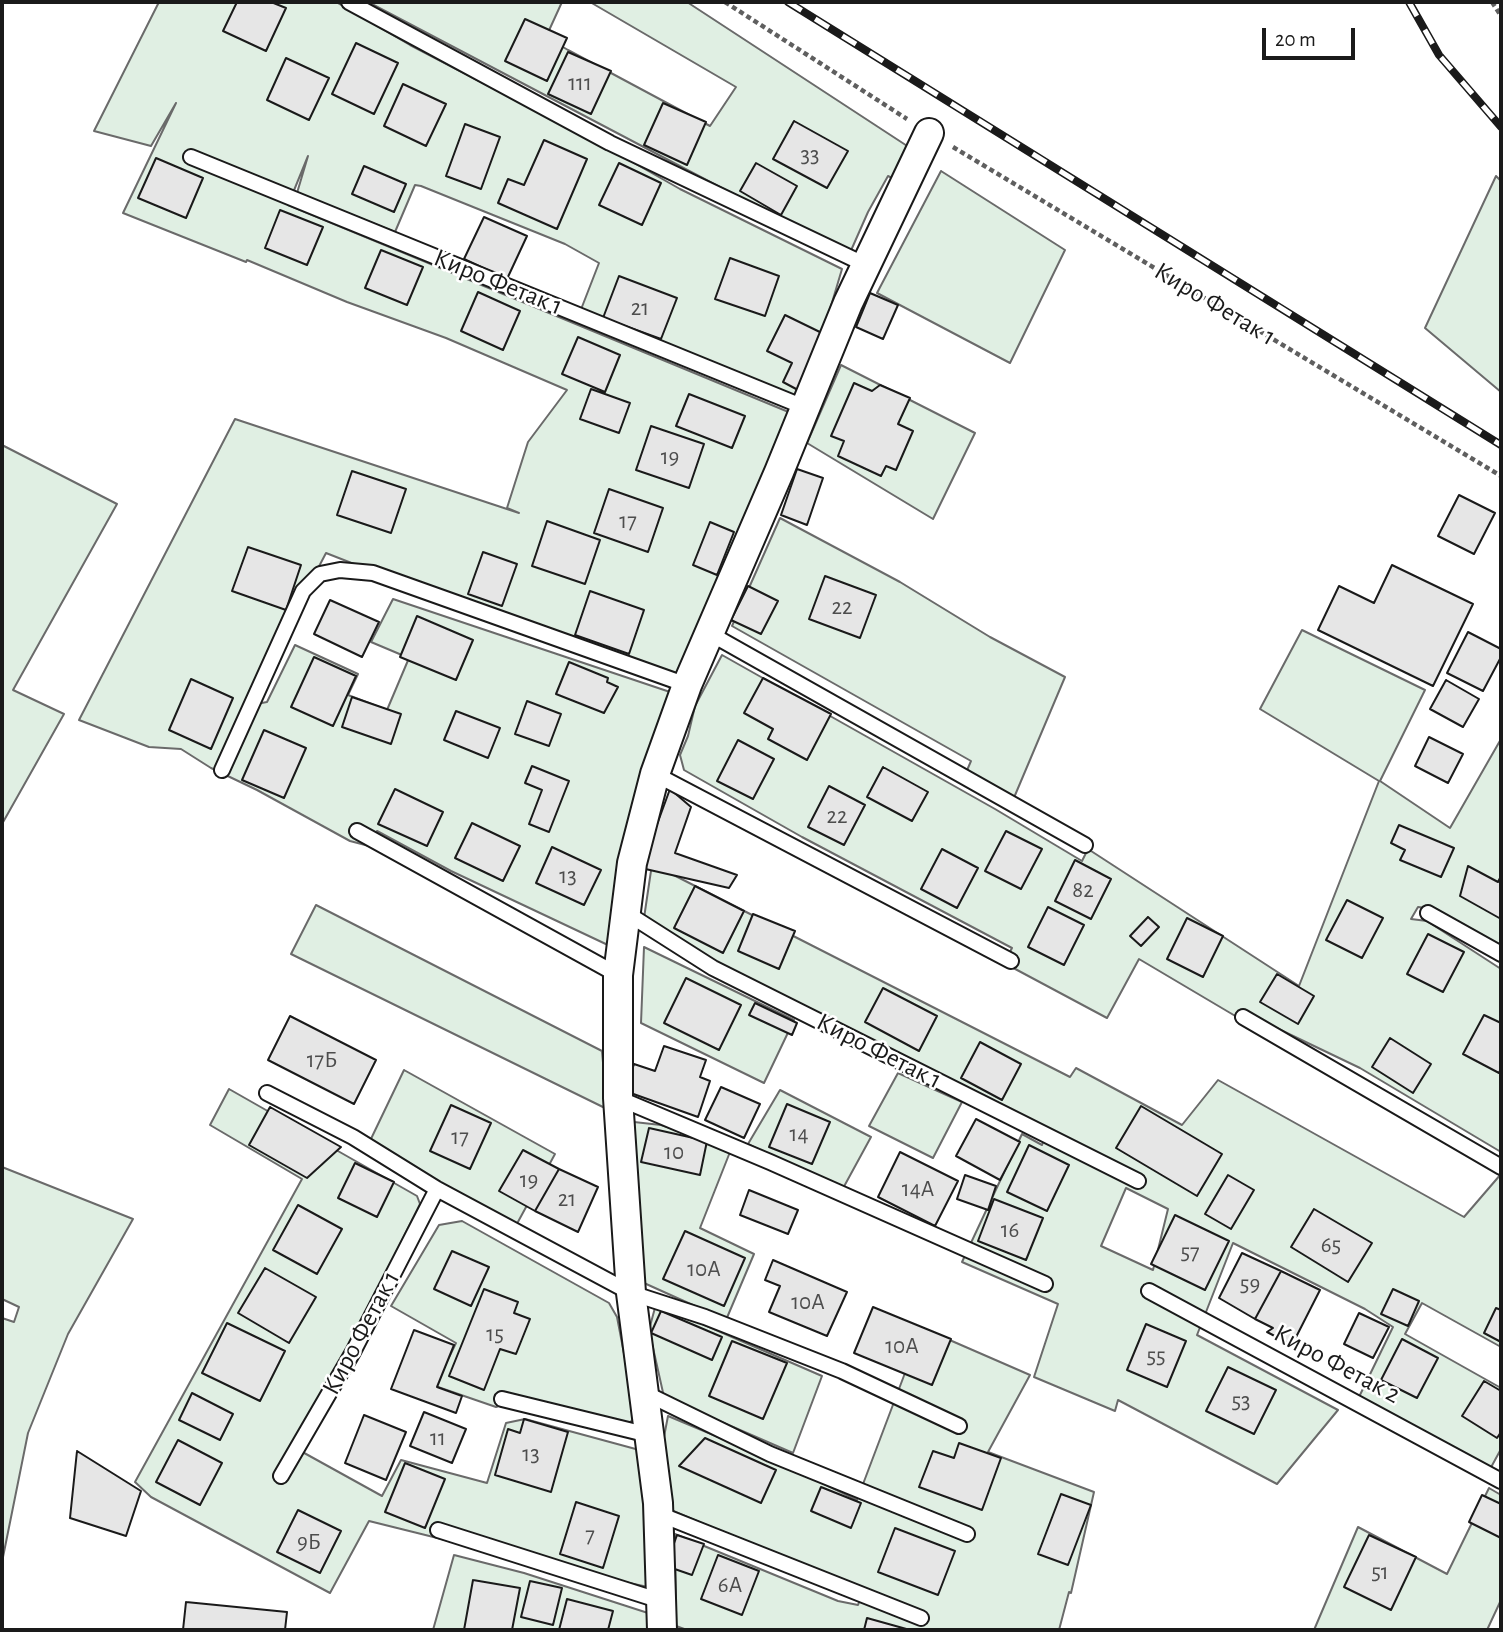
<!DOCTYPE html>
<meta charset="utf-8">
<style>
body{margin:0}
#map{position:relative;width:1503px;height:1632px;overflow:hidden;background:#fff;font-family:"Alegreya Sans",sans-serif}
canvas{display:block}
.frame{position:absolute;inset:0;border:4px solid #1a1a1a;pointer-events:none}
.scale{position:absolute;left:1262px;top:28px;width:93px;height:32px;box-sizing:border-box;border:4px solid #1a1a1a;border-top:0;padding-left:9px;font-size:21px;line-height:24px;white-space:nowrap;color:#1a1a1a;-webkit-text-stroke:5px #fff;paint-order:stroke}
</style>
<div id="map">
<canvas width="1503" height="1632"></canvas>
<div class="frame"></div>
<div class="scale">20 m</div>
</div>
<script>
const g = document.querySelector('canvas').getContext('2d');
g.lineJoin = 'round';
function fill(path, color) { g.fillStyle = color; g.fill(path, 'evenodd'); }
const shape = rows => new Path2D(rows.map(r => 'M' + r).join(''));
function trace(path, color, width, dash) { g.strokeStyle = color; g.lineWidth = width; g.lineCap = dash ? 'butt' : 'round'; g.setLineDash(dash || []); g.stroke(path); }
function label(font, color, halo, rows, align = 'center') {
  g.font = font + ' "Alegreya Sans",sans-serif'; g.lineWidth = 5; g.setLineDash([]); g.textBaseline = 'middle'; g.strokeStyle = halo; g.fillStyle = color; for (const [text, x, y, turn = 0] of rows) {
    g.save(); g.translate(x, y); g.rotate((+turn || 0) * Math.PI / 180); g.textAlign = isNaN(turn) ? turn : align; if (halo) g.strokeText(text, 0, 0); g.fillText(text, 0, 0); g.restore();
  }
}
const green = shape([
 [159,2,336,2,410,45,606,147,680,189,842,269,817,353,800,393,787,402,580,312,599,263,565,244,421,186,415,185,395,232,297,193,308,156,288,205,791,413,683,679,400,582,326,553,246,706,267,702,295,645,358,674,348,695,387,710,409,658,371,642,393,599,676,694,610,946,451,871,377,831,369,846,350,841,257,790,211,768,181,749,149,747,79,720,235,419,519,513,507,508,528,442,567,390,446,338,347,302,247,260,246,262,123,213,176,103,151,146,94,131,159,2],
 [368,2,562,2,546,37,568,50,710,126,736,87,590,2,687,2,921,155,904,184,888,176,868,212,849,255,368,2],
 [941,171,1065,250,1010,363,877,293,941,171],
 [1496,176,1501,181,1501,392,1425,328,1496,176],
 [841,365,975,433,933,519,807,443,841,365],
 [2,445,117,504,13,690,64,714,2,824,2,445],
 [780,518,900,582,990,637,1065,677,1013,800,965,775,971,761,732,626,780,518],
 [1302,630,1425,690,1380,781,1450,828,1501,739,1501,948,1436,909,1418,907,1411,919,1427,921,1501,969,1501,1152,1360,1068,1241,1011,1237,1017,1139,959,1107,1018,1004,963,1012,948,802,837,684,770,680,755,688,736,695,706,722,655,995,809,1082,861,1088,849,1299,986,1379,781,1260,709,1302,630],
 [652,864,1070,1077,1076,1068,1182,1125,1218,1080,1464,1217,1501,1174,1501,1347,1422,1303,1405,1334,1501,1388,1501,1449,1489,1471,1358,1399,1393,1327,1365,1309,1233,1243,1197,1335,1338,1410,1277,1484,1118,1400,1115,1411,1034,1377,1058,1304,962,1262,1022,1134,1042,1145,1048,1129,662,938,644,918,652,864],
 [1126,1188,1168,1209,1153,1270,1101,1246,1126,1188],
 [316,905,602,1051,607,1109,291,954,316,905],
 [644,947,794,1020,764,1083,641,1023,644,947],
 [404,1070,555,1154,513,1231,369,1143,404,1070],
 [898,1073,962,1102,933,1158,869,1126,898,1073],
 [229,1089,417,1196,420,1204,365,1315,332,1375,297,1449,382,1496,401,1460,487,1483,506,1423,525,1419,643,1451,648,1587,554,1567,369,1521,330,1593,151,1497,135,1482,302,1179,210,1125,229,1089],
 [780,1090,871,1137,841,1192,748,1144,780,1090],
 [634,1122,661,1125,714,1142,730,1152,700,1228,754,1254,726,1320,644,1283,634,1122],
 [2,1167,133,1219,68,1334,28,1433,2,1562,2,1318,14,1322,19,1307,2,1299,2,1167],
 [462,1221,609,1303,617,1317,636,1416,625,1428,516,1401,496,1407,435,1386,456,1343,391,1306,439,1225,462,1221],
 [656,1304,822,1376,793,1453,664,1397,649,1330,656,1304],
 [922,1328,1030,1375,988,1452,1094,1492,1071,1593,1069,1592,1059,1630,687,1630,676,1626,675,1534,838,1601,858,1605,863,1592,671,1510,663,1442,668,1416,785,1465,857,1500,922,1328],
 [1489,1488,1501,1495,1501,1600,1487,1630,1314,1630,1358,1527,1447,1574,1489,1488],
 [454,1555,524,1573,648,1613,649,1630,433,1630,454,1555]
]);
fill(green, '#e0efe3');
trace(green, '#6a6a6a', 2);
const building = shape([
 [237,2,271,2,286,8,266,51,223,31,237,2],
 [525,19,567,38,547,81,505,61,525,19],
 [356,43,398,63,374,114,332,94,356,43],
 [568,52,611,71,591,114,548,94,568,52],
 [286,58,329,78,309,120,267,100,286,58],
 [403,84,446,104,426,146,384,126,403,84],
 [663,103,706,122,687,165,644,145,663,103],
 [794,121,848,151,827,188,773,159,794,121],
 [465,124,500,137,481,189,446,176,465,124],
 [544,140,587,159,557,229,498,203,508,179,524,185,544,140],
 [156,158,203,178,186,218,138,198,156,158],
 [619,163,661,183,642,225,599,205,619,163],
 [756,163,797,186,781,215,740,191,756,163],
 [364,166,406,184,394,212,352,194,364,166],
 [280,210,323,227,307,265,265,248,280,210],
 [484,217,527,236,507,279,464,259,484,217],
 [381,250,423,267,407,305,365,288,381,250],
 [730,258,779,276,765,316,715,299,730,258],
 [619,276,677,298,661,339,603,318,619,276],
 [478,292,520,311,503,350,461,331,478,292],
 [870,293,898,305,883,339,856,327,870,293],
 [785,315,826,335,798,390,783,382,792,363,767,351,785,315],
 [578,337,620,355,605,392,562,374,578,337],
 [854,383,872,391,880,385,910,398,898,424,913,431,896,470,886,466,881,476,838,456,844,441,831,436,854,383],
 [591,389,630,403,619,433,580,419,591,389],
 [689,394,745,416,732,448,676,426,689,394],
 [651,426,704,444,689,488,636,470,651,426],
 [797,469,823,478,807,525,781,515,797,469],
 [352,471,406,489,391,533,337,515,352,471],
 [609,489,663,508,648,552,594,533,609,489],
 [1459,495,1495,513,1474,554,1438,536,1459,495],
 [547,521,600,540,585,584,532,566,547,521],
 [710,522,734,532,717,575,693,565,710,522],
 [248,547,301,565,286,610,232,591,248,547],
 [483,552,517,564,502,606,468,594,483,552],
 [1392,565,1473,604,1433,686,1318,630,1339,586,1374,603,1392,565],
 [825,576,876,595,860,638,809,619,825,576],
 [748,586,778,601,761,634,731,620,748,586],
 [590,591,644,610,629,654,575,635,590,591],
 [330,600,379,622,362,657,314,634,330,600],
 [417,616,473,640,456,680,400,657,417,616],
 [1468,632,1501,649,1501,657,1483,691,1447,673,1468,632],
 [314,657,356,676,333,726,291,707,314,657],
 [569,662,608,678,607,682,618,687,604,713,556,694,569,662],
 [763,678,831,714,807,760,768,739,773,729,744,713,763,678],
 [191,679,233,698,211,749,169,730,191,679],
 [1446,680,1479,699,1463,727,1430,709,1446,680],
 [352,697,401,714,391,744,342,727,352,697],
 [527,701,561,714,549,746,515,734,527,701],
 [456,711,500,728,488,758,444,740,456,711],
 [264,730,306,748,284,798,242,780,264,730],
 [1429,737,1463,754,1448,783,1415,766,1429,737],
 [738,740,774,759,753,799,717,781,738,740],
 [532,766,569,781,549,832,529,824,542,790,525,783,532,766],
 [883,767,928,792,912,821,867,797,883,767],
 [829,786,865,805,844,845,808,827,829,786],
 [395,789,443,812,427,846,378,824,395,789],
 [670,789,691,807,675,853,737,875,729,888,641,868,670,789],
 [472,823,520,846,503,881,455,858,472,823],
 [1399,825,1454,848,1441,877,1400,860,1405,850,1391,843,1399,825],
 [1006,831,1042,849,1021,889,985,871,1006,831],
 [552,847,601,870,584,905,536,883,552,847],
 [942,849,978,868,957,908,921,889,942,849],
 [1075,860,1111,879,1091,919,1055,901,1075,860],
 [1468,866,1498,882,1501,876,1501,919,1460,896,1468,866],
 [695,886,744,911,723,953,674,928,695,886],
 [1347,900,1383,918,1362,958,1326,940,1347,900],
 [1048,907,1084,925,1064,965,1028,947,1048,907],
 [753,914,795,931,779,969,738,951,753,914],
 [1148,917,1159,927,1141,946,1130,936,1148,917],
 [1187,918,1223,936,1203,977,1167,959,1187,918],
 [1428,934,1464,952,1443,992,1407,974,1428,934],
 [1277,974,1314,996,1298,1024,1260,1002,1277,974],
 [686,978,741,1005,719,1050,664,1023,686,978],
 [883,988,937,1016,919,1051,865,1022,883,988],
 [755,1003,797,1023,792,1035,749,1015,755,1003],
 [1484,1015,1501,1023,1501,1068,1499,1073,1463,1054,1484,1015],
 [290,1016,376,1060,354,1104,268,1060,290,1016],
 [1390,1038,1431,1064,1413,1093,1372,1067,1390,1038],
 [980,1042,1021,1064,1002,1100,961,1078,980,1042],
 [664,1046,706,1060,700,1077,710,1081,698,1117,625,1091,634,1064,655,1071,664,1046],
 [721,1087,760,1104,744,1138,705,1120,721,1087],
 [787,1104,830,1122,812,1164,769,1147,787,1104],
 [451,1105,491,1123,470,1169,430,1151,451,1105],
 [1141,1106,1222,1154,1197,1196,1116,1148,1141,1106],
 [270,1107,341,1147,307,1178,249,1145,270,1107],
 [976,1119,1020,1142,1000,1180,956,1156,976,1119],
 [649,1128,707,1141,700,1175,641,1162,649,1128],
 [1029,1145,1069,1165,1047,1211,1007,1192,1029,1145],
 [523,1150,559,1169,535,1211,499,1191,523,1150],
 [900,1152,958,1181,935,1226,878,1197,900,1152],
 [355,1163,394,1182,377,1217,338,1198,355,1163],
 [559,1169,598,1187,578,1232,535,1211,559,1169],
 [965,1175,996,1186,988,1210,957,1199,965,1175],
 [1228,1175,1254,1190,1231,1229,1205,1214,1228,1175],
 [749,1190,798,1210,788,1234,740,1215,749,1190],
 [994,1199,1043,1218,1026,1260,978,1241,994,1199],
 [298,1205,342,1229,317,1274,273,1250,298,1205],
 [1314,1209,1372,1243,1348,1282,1291,1247,1314,1209],
 [1175,1215,1229,1241,1205,1290,1151,1264,1175,1215],
 [685,1231,745,1258,724,1306,663,1279,685,1231],
 [452,1251,489,1267,471,1306,434,1289,452,1251],
 [1242,1253,1281,1271,1255,1319,1219,1298,1242,1253],
 [773,1260,847,1292,827,1336,769,1312,780,1286,765,1280,773,1260],
 [265,1268,316,1297,289,1343,238,1313,265,1268],
 [1281,1271,1320,1290,1292,1345,1267,1332,1273,1328,1255,1319,1281,1271],
 [484,1289,518,1302,514,1313,530,1319,516,1354,500,1349,484,1390,449,1376,484,1289],
 [1393,1289,1419,1301,1408,1326,1381,1314,1393,1289],
 [873,1307,951,1339,932,1385,854,1353,873,1307],
 [1496,1308,1501,1310,1501,1342,1484,1333,1496,1308],
 [661,1311,722,1337,712,1360,651,1333,661,1311],
 [1359,1313,1389,1327,1373,1358,1344,1344,1359,1313],
 [227,1323,285,1351,260,1401,202,1373,227,1323],
 [1146,1324,1186,1341,1167,1387,1127,1370,1146,1324],
 [414,1330,454,1345,437,1387,462,1396,456,1413,391,1389,414,1330],
 [1402,1339,1438,1358,1417,1398,1381,1380,1402,1339],
 [732,1341,787,1363,763,1419,709,1396,732,1341],
 [1228,1367,1276,1390,1254,1434,1206,1411,1228,1367],
 [1484,1381,1501,1391,1501,1432,1497,1438,1462,1416,1484,1381],
 [192,1393,233,1414,220,1440,179,1420,192,1393],
 [424,1412,466,1429,452,1463,410,1446,424,1412],
 [364,1415,406,1432,386,1480,345,1463,364,1415],
 [524,1419,568,1432,551,1492,495,1475,508,1429,520,1433,524,1419],
 [705,1438,776,1470,761,1503,679,1466,705,1438],
 [178,1440,222,1463,200,1505,156,1482,178,1440],
 [959,1443,1001,1458,982,1510,919,1487,933,1451,954,1458,959,1443],
 [77,1451,141,1491,126,1536,70,1518,77,1451],
 [405,1463,445,1479,425,1528,385,1512,405,1463],
 [821,1487,861,1503,851,1528,811,1511,821,1487],
 [1061,1494,1091,1505,1068,1565,1038,1554,1061,1494],
 [1482,1495,1501,1504,1501,1538,1469,1522,1482,1495],
 [576,1502,619,1516,603,1568,560,1554,576,1502],
 [298,1510,341,1531,320,1573,277,1552,298,1510],
 [895,1528,955,1551,938,1595,878,1572,895,1528],
 [677,1535,704,1544,692,1575,666,1566,677,1535],
 [1369,1535,1416,1557,1391,1610,1344,1587,1369,1535],
 [718,1555,759,1571,742,1615,701,1599,718,1555],
 [473,1580,520,1588,512,1630,464,1630,473,1580],
 [530,1581,562,1588,553,1625,521,1617,530,1581],
 [567,1599,613,1611,608,1630,559,1630,567,1599],
 [186,1602,287,1612,285,1630,183,1630,186,1602],
 [867,1618,910,1630,864,1630,867,1618]
]);
fill(building, '#e6e6e6');
trace(building, '#1a1a1a', 2);
const service = shape([
 [349,2,610,143,866,265],
 [191,157,804,407],
 [709,633,1085,845],
 [222,770,303,591,320,574,340,570,373,573,687,685],
 [655,774,1011,961],
 [357,831,618,975],
 [625,912,713,968,1138,1181],
 [1428,913,1501,954],
 [1243,1017,1501,1167],
 [267,1093,353,1137,437,1189,631,1293,705,1317,842,1371,959,1426],
 [618,1098,770,1162,1045,1284],
 [1149,1291,1501,1481],
 [643,1392,770,1454,967,1534],
 [502,1399,649,1435],
 [281,1476,353,1352,437,1189],
 [659,1514,921,1618],
 [438,1530,661,1601]
]);
const minor = shape([
 [662,1630,658,1503,631,1293,618,1098,618,975,632,863,655,774,687,685,779,472,848,303,929,133]
]);
trace(service, '#1a1a1a', 18);
trace(minor, '#1a1a1a', 32);
trace(shape([
 [725,2,907,119],
 [1492,2,1501,16],
 [953,147,1501,476]
]), '#5f5f5f', 4.5, [5, 3.5]);
trace(service, '#fff', 14);
trace(minor, '#fff', 28);
const rail = shape([
 [788,2,1501,445],
 [1409,2,1439,55,1501,127]
]);
trace(rail, '#1a1a1a', 8);
trace(rail, '#fff', 5, [16]);
label('23px', '#4d4d4d', null, [
 ["111",580,83],
 ["33",810,155],
 ["21",640,308],
 ["19",670,457],
 ["17",628,521],
 ["22",842,607],
 ["22",837,816],
 ["13",568,876],
 ["82",1083,890],
 ["17Б",322,1060],
 ["14",799,1134],
 ["17",460,1137],
 ["10",674,1152],
 ["19",529,1180],
 ["14А",918,1189],
 ["21",567,1199],
 ["16",1010,1230],
 ["65",1331,1245],
 ["57",1190,1252],
 ["10А",704,1269],
 ["59",1250,1284],
 ["10А",808,1302],
 ["15",495,1334],
 ["10А",902,1346],
 ["55",1156,1356],
 ["53",1241,1401],
 ["11",438,1438],
 ["13",531,1454],
 ["7",590,1535],
 ["9Б",309,1542],
 ["51",1380,1572],
 ["6А",730,1585]
]);
label('26px', '#1a1a1a', '#fff', [
 ["Киро Фетак 1",498,282,22],
 ["Киро Фетак 1",1215,304,31],
 ["Киро Фетак 1",879,1051,27],
 ["Киро Фетак 1",361,1333,-62],
 ["Киро Фетак 2",1337,1364,28]
]);
</script>
